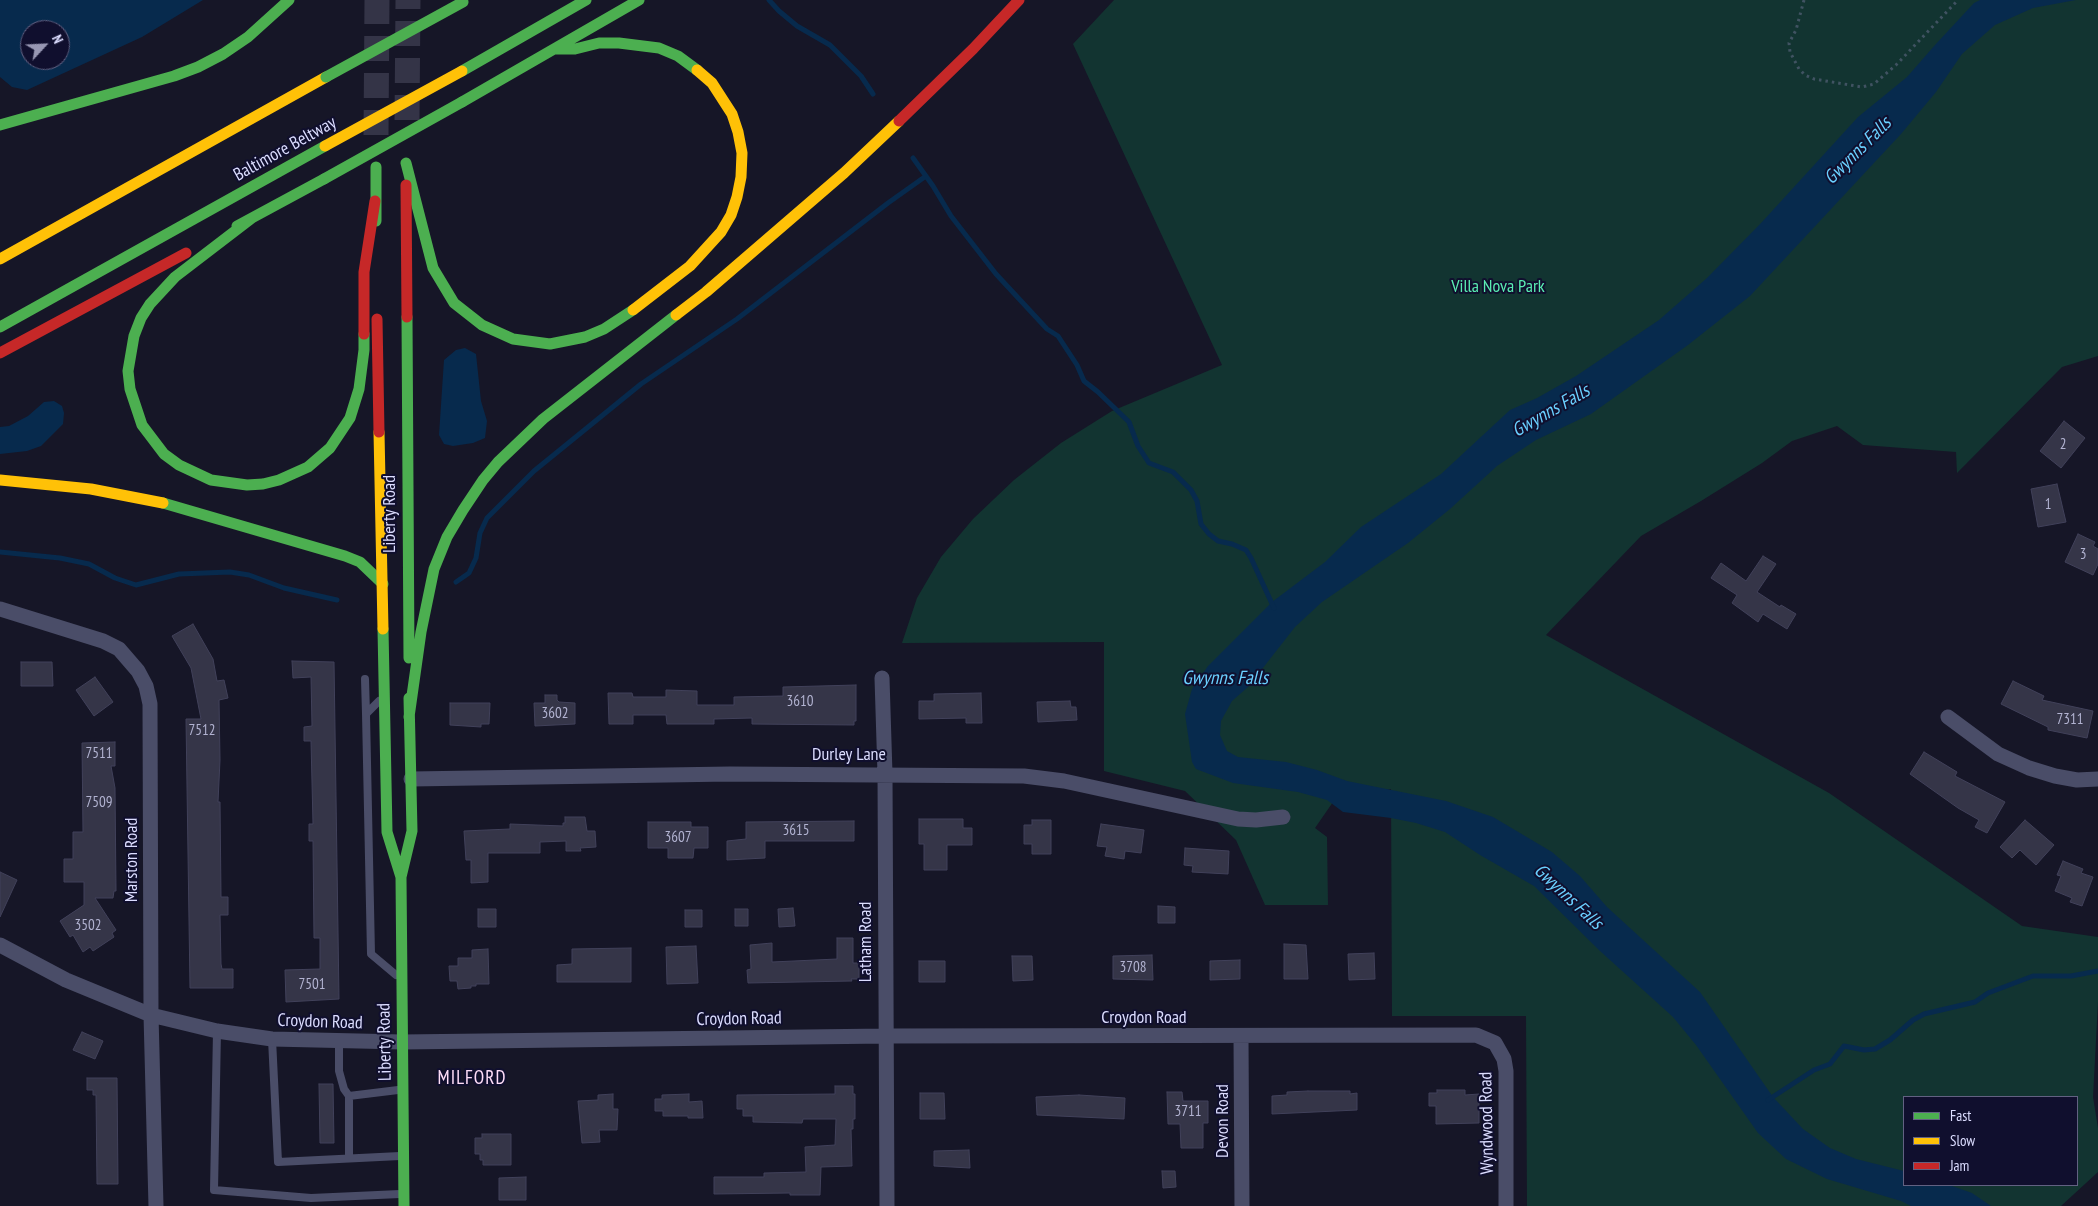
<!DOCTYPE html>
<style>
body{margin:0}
#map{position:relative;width:2098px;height:1206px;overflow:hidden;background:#161627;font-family:"PT Sans Narrow",sans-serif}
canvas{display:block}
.legend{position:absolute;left:1903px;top:1096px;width:175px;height:90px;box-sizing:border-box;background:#100f2e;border:1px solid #626182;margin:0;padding:6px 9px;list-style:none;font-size:15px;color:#dcddff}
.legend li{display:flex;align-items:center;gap:10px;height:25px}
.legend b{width:25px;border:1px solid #626182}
.north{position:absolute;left:20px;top:20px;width:50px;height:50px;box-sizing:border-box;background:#100f2e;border:1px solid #626182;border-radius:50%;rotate:65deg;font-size:14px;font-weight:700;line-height:20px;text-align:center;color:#dcddff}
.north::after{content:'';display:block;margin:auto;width:18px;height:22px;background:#9797b3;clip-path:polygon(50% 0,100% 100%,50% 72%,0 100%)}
</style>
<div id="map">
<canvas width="2098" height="1206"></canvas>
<ul class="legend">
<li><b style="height:6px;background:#4caf50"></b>Fast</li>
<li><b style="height:6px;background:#ffc107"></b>Slow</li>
<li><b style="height:6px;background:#c62828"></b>Jam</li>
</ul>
<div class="north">N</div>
</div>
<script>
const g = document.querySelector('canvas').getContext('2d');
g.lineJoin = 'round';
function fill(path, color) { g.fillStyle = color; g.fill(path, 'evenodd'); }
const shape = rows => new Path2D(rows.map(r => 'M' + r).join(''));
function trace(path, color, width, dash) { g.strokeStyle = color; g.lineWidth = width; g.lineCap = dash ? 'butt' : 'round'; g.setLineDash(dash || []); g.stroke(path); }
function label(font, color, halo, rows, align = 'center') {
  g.font = font + ' "PT Sans Narrow",sans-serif'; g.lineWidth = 4; g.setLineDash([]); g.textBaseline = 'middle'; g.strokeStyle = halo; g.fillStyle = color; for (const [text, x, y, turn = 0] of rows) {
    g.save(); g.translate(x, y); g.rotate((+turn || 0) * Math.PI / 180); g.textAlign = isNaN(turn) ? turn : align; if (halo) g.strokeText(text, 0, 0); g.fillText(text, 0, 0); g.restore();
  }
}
fill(shape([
 [1114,0,2098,0,2098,356,2062,367,1957,473,1956,452,1863,445,1837,426,1792,441,1762,463,1701,501,1641,536,1546,635,1829,793,2022,926,2098,937,2098,1002,2093,1097,2098,1128,2098,1172,2061,1206,1527,1206,1526,1016,1392,1016,1391,789,1333,802,1315,828,1327,837,1328,905,1265,905,1236,840,1185,791,1104,771,1104,642,902,643,917,598,941,557,973,519,1014,480,1061,443,1112,411,1222,365,1073,44],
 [1904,1097,2077,1097,2077,1185,1904,1185]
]), '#123431');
fill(shape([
 [0,0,203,0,142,37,27,90,12,87,0,77],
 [30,30,60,30,60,60,30,60],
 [1980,0,2076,0,2033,8,1995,25,1962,54,1936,92,1901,134,1750,296,1688,345,1591,414,1536,440,1497,466,1450,509,1408,543,1322,602,1295,627,1248,687,1232,701,1221,721,1220,735,1227,751,1238,757,1286,762,1317,770,1347,781,1446,801,1493,817,1552,852,1580,876,1607,907,1700,992,1773,1097,1803,1129,1830,1148,1856,1159,1904,1171,1904,1185,1949,1185,1972,1193,1991,1206,1911,1206,1901,1201,1827,1179,1786,1159,1758,1133,1696,1045,1673,1017,1600,951,1534,886,1480,855,1445,832,1416,823,1391,818,1343,812,1327,800,1298,792,1233,783,1196,769,1192,762,1185,714,1192,689,1208,666,1272,602,1325,562,1361,527,1441,474,1510,410,1537,398,1576,376,1659,320,1707,278,1762,222,1858,117,1907,77,1935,45,1974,3],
 [465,348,476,354,481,401,487,421,485,438,473,443,453,446,444,444,439,435,444,360,456,350],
 [54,401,62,406,64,413,63,424,41,446,27,451,0,454,0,427,9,426,28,416,44,402]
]), '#072a4d');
trace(shape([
 [769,0,779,11,797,26,830,45,861,76,873,94],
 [913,158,933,186,951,216,996,274,1047,329,1058,336,1077,365,1084,381,1098,392,1129,422,1138,446,1149,463,1173,472,1191,490,1197,501,1201,524,1209,534,1218,541,1232,544,1246,550,1251,558,1274,608],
 [0,552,60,558,89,564,115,578,136,585,179,574,230,572,249,575,284,588,337,600],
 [456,582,469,573,476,558,480,533,487,518,534,471,641,384,737,319,888,203,926,176],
 [1768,1100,1814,1070,1830,1064,1844,1046,1864,1050,1875,1049,1890,1040,1913,1020,1924,1014,1975,1002,1988,993,2033,976,2071,976,2098,971]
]), '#072a4d', 5);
const building = shape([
 [2064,421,2085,438,2061,468,2040,451,2064,421],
 [2057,484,2066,522,2038,527,2031,489,2057,484],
 [2078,534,2095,542,2093,546,2098,549,2098,564,2093,575,2065,562,2078,534],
 [1763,556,1776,564,1757,592,1780,607,1781,605,1796,614,1787,629,1763,614,1758,622,1732,603,1737,595,1711,578,1721,563,1746,581,1763,556],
 [193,624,213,659,217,681,224,680,228,698,219,700,220,760,218,802,220,802,221,897,228,897,228,915,220,915,221,964,222,969,233,969,233,988,190,988,186,719,201,719,191,668,172,636,193,624],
 [292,661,334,662,339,999,286,1002,285,970,320,969,320,938,314,938,313,841,309,841,309,824,313,824,311,741,304,741,304,727,312,726,311,677,293,678,292,661],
 [21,662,52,662,53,686,21,686,21,662],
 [95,677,113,702,94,716,76,690,95,677],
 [2013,681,2044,696,2042,700,2093,711,2087,738,2048,730,2048,727,2001,704,2013,681],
 [856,685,856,721,854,721,854,725,752,724,752,718,714,719,714,724,667,724,666,715,633,715,633,724,609,724,608,693,632,693,633,697,666,697,666,690,697,691,697,705,734,705,734,697,783,696,783,687,856,685],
 [981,693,982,723,966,723,966,718,919,719,919,701,934,701,934,694,981,693],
 [545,695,557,695,557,700,559,702,575,703,575,724,535,726,534,703,545,703,545,695],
 [1070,701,1071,707,1076,707,1077,720,1038,722,1037,702,1070,701],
 [450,703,490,703,489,724,481,724,481,727,450,725,450,703],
 [115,742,115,766,111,766,115,788,116,891,114,891,113,898,95,898,116,930,112,933,114,937,93,951,90,947,83,952,73,935,70,937,60,921,84,905,84,882,64,882,64,859,73,859,73,832,83,832,82,743,115,742],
 [1924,752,1957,772,1955,776,2005,802,1987,833,1975,827,1979,820,1958,808,1910,774,1924,752],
 [565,817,585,817,587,831,595,831,596,847,580,848,581,851,566,851,566,841,540,842,540,853,488,853,488,882,471,883,471,860,466,860,464,831,510,829,510,824,563,826,563,823,565,823,565,817],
 [919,819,963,819,963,828,972,828,972,845,947,845,947,870,924,870,924,844,919,844,919,819],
 [1032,820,1051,820,1051,854,1032,854,1032,844,1024,844,1024,825,1032,825,1032,820],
 [2025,820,2054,845,2036,865,2020,850,2012,858,2000,847,2025,820],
 [854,821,854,841,765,841,765,858,727,860,727,841,746,839,746,822,854,821],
 [648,822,691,822,691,827,708,827,708,848,694,848,693,858,668,858,668,848,648,848,648,822],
 [1101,824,1144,830,1141,853,1125,851,1124,859,1105,856,1107,847,1097,846,1101,824],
 [1185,848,1229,851,1228,874,1192,872,1193,866,1184,865,1185,848],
 [2063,861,2083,869,2081,873,2093,877,2082,906,2070,902,2072,898,2055,891,2061,876,2057,875,2063,861],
 [0,872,17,880,0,917,0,872],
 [1158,906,1175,907,1175,923,1158,923,1158,906],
 [793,908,795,926,779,927,778,909,793,908],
 [478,909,496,909,496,927,478,927,478,909],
 [735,909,748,909,748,926,735,926,735,909],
 [685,910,702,910,702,927,685,927,685,910],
 [837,938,853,938,853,963,859,963,859,979,851,979,852,981,748,983,747,970,751,969,750,945,772,943,772,962,837,959,837,938],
 [1284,944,1306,945,1308,979,1284,979,1284,944],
 [696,946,698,983,667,984,666,947,696,946],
 [631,948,631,982,557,982,557,965,572,964,572,949,631,948],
 [488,949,489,984,476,984,476,986,471,986,471,988,458,989,457,981,450,981,449,966,458,966,458,958,472,958,472,950,488,949],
 [1374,953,1375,979,1349,980,1348,954,1374,953],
 [1152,955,1153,980,1113,979,1113,956,1152,955],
 [1012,956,1032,956,1033,980,1013,981,1012,956],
 [1240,960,1240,979,1210,980,1210,961,1240,960],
 [919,961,945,961,945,982,919,982,919,961],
 [82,1032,103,1041,95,1059,73,1050,82,1032],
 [87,1078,117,1078,118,1184,97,1184,96,1095,93,1095,93,1090,87,1090,87,1078],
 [319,1084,333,1084,334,1143,320,1143,319,1084],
 [835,1086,853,1086,853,1094,855,1094,855,1119,853,1119,853,1129,851,1129,852,1166,821,1167,820,1195,790,1195,790,1193,714,1194,714,1177,764,1177,764,1173,806,1172,805,1147,835,1145,836,1119,803,1119,802,1123,753,1122,753,1116,743,1116,743,1109,737,1109,737,1095,835,1094,835,1086],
 [1437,1090,1465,1090,1465,1095,1479,1094,1479,1123,1436,1124,1436,1106,1429,1106,1429,1093,1437,1093,1437,1090],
 [1308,1091,1350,1091,1350,1094,1357,1093,1357,1110,1272,1114,1272,1096,1287,1095,1287,1092,1308,1091],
 [1167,1092,1182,1092,1183,1101,1208,1101,1208,1123,1203,1123,1203,1148,1181,1148,1180,1124,1168,1124,1167,1092],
 [920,1093,944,1093,945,1119,920,1119,920,1093],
 [613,1094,613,1109,618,1109,617,1130,599,1130,600,1142,582,1143,578,1101,598,1100,598,1095,613,1094],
 [689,1094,689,1102,702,1101,703,1118,688,1118,688,1116,663,1116,663,1111,655,1111,655,1099,662,1099,662,1095,689,1094],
 [1079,1095,1125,1098,1124,1119,1037,1115,1036,1097,1079,1095],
 [482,1134,511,1134,511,1165,483,1165,483,1160,480,1160,480,1154,475,1154,475,1138,482,1138,482,1134],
 [969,1150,970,1168,934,1166,934,1151,969,1150],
 [1162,1171,1175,1171,1176,1187,1163,1188,1162,1171],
 [526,1177,526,1200,499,1200,499,1178,526,1177]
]);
fill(building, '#353548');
trace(building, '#41415a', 1);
trace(shape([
 [407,120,408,0],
 [376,135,377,0]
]), '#343447', 25, [25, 12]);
trace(shape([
 [1804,0,1796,30,1789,43,1790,52,1799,69,1805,75,1814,79,1862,87,1874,84,1896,65,1958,0]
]), '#405362', 3, [2.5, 4]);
trace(shape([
 [365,679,366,714],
 [379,701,366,714,371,954,396,975],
 [217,1031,214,1190,311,1198,400,1194],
 [272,1039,278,1162,400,1156],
 [339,1042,339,1071,344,1089,349,1096,398,1090],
 [349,1096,349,1158]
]), '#4a4d68', 8);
trace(shape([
 [0,609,103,641,119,649,138,671,146,686,150,704,151,1015,156,1206],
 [882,678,885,774,887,1206],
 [1948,717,1998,754,2029,768,2055,776,2077,780,2098,779],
 [411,779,730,774,1024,776,1064,781,1238,819,1256,820,1283,817],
 [0,945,66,980,151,1015,217,1031,272,1039,402,1042,886,1036,1476,1035,1495,1043,1504,1059,1506,1071,1506,1206],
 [1241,1037,1242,1206]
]), '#4a4d68', 15);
trace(shape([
 [556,49,575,49,599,43,619,43,659,48,678,56,697,70],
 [462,71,586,0],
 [462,102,639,0],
 [0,125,174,76,198,67,223,54,248,37,289,0],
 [406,163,433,268,454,303,482,325,513,339,550,344,585,337,604,329,633,310],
 [376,167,376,221],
 [252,218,175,277,150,304,141,318,134,336,128,371,130,389,142,425,164,454,179,465,211,480,247,485,263,484,279,480,308,467,330,448,350,418,359,389,364,350,364,334],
 [237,226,324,179],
 [407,317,409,658],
 [0,327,325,146],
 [163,503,345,556,360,562,383,584],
 [383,629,387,832,401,877],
 [409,717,421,632,434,569,447,537,463,510,483,480,498,462,543,419,676,315],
 [404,1206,401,877,412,831,409,698]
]), '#4caf50', 11);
trace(shape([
 [0,259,326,77],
 [633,310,690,266,721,232,731,215,737,197,741,177,742,153,738,132,732,114,712,83,697,70],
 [676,315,706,292,844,173,899,121],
 [379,432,383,629],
 [0,480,91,489,163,503]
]), '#ffc107', 11);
trace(shape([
 [899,121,973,49,1019,0],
 [406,185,407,317],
 [377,319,379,432],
 [364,334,364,272,375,201],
 [0,353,186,253]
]), '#c62828', 11);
trace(shape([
 [326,77,463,2],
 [324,179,462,102]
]), '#4caf50', 11);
trace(shape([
 [325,146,462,71]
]), '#ffc107', 11);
label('15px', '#b2b3d1', null, [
 ["2",2063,445],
 ["1",2048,505],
 ["3",2083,555],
 ["3610",800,702],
 ["3602",555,714],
 ["7311",2070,720],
 ["7512",202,731],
 ["7511",99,754],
 ["7509",99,803],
 ["3615",796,831],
 ["3607",678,838],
 ["3502",88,926],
 ["3708",1133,968],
 ["7501",312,985],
 ["3711",1188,1112]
]);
label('18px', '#dcddff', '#100f2e', [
 ["Baltimore Beltway",285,149,-29],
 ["Liberty Road",390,514,-90],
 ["Durley Lane",849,755],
 ["Marston Road",132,860,-90],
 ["Latham Road",866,942,-90],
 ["Croydon Road",1144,1018],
 ["Croydon Road",739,1019,-1],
 ["Croydon Road",320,1022,2],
 ["Liberty Road",385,1042,-91],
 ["Devon Road",1223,1121,-90],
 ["Wyndwood Road",1487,1123,-91]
]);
label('18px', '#5aedb2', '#100f2e', [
 ["Villa Nova Park",1498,287]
]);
label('italic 19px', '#6ad0ff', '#100f2e', [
 ["Gwynns Falls",1858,151,-45],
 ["Gwynns Falls",1551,411,-30],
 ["Gwynns Falls",1225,679],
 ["Gwynns Falls",1568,897,43]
]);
g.letterSpacing = '1px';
label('19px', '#ffdef8', '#100f2e', [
 ["MILFORD",472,1079]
]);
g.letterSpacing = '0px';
</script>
